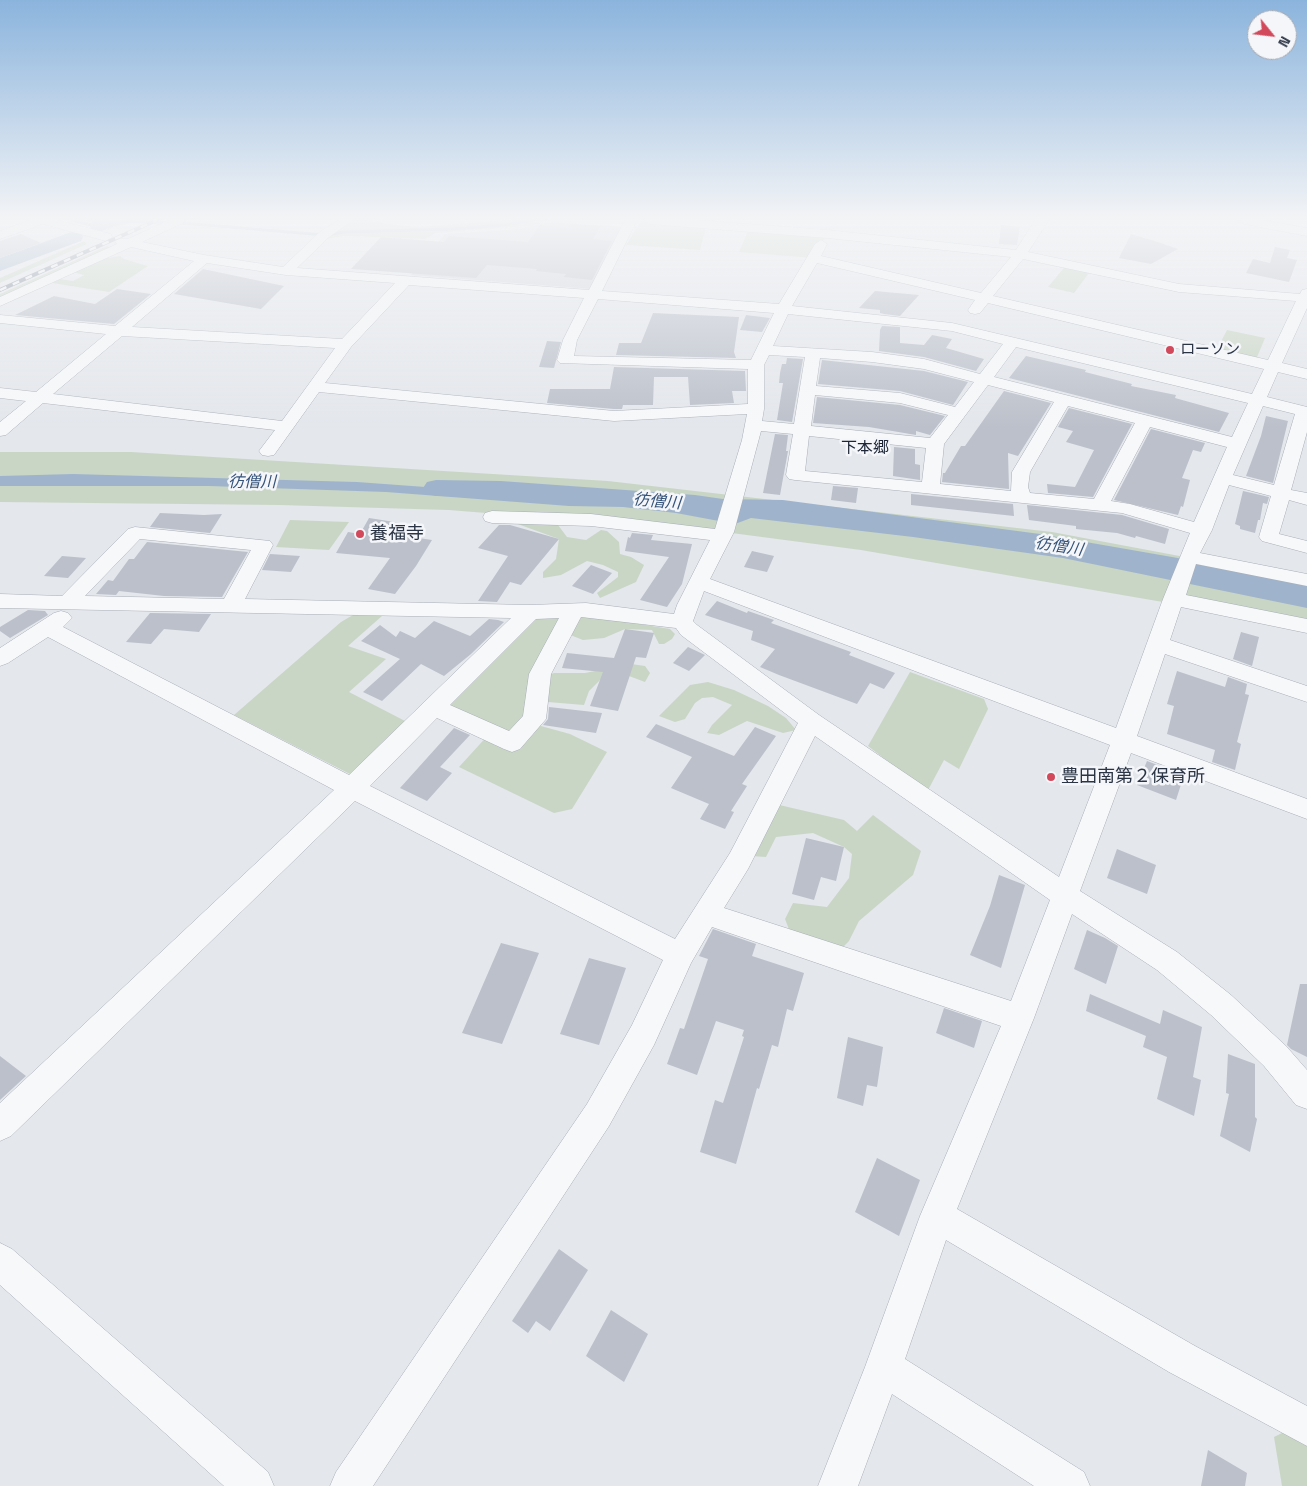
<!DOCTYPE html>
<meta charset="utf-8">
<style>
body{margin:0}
#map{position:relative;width:1307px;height:1486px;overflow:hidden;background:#e4e7ec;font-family:"Space Grotesk",sans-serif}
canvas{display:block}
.north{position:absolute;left:1247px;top:10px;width:50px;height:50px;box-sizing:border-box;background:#f4f6f9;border:1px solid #a4a8b1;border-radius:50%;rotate:119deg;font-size:14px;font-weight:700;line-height:20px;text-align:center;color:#2b3445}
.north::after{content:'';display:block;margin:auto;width:18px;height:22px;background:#d1495b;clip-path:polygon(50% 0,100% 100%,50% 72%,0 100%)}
</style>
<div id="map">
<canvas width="1307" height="1486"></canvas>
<div class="north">N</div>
</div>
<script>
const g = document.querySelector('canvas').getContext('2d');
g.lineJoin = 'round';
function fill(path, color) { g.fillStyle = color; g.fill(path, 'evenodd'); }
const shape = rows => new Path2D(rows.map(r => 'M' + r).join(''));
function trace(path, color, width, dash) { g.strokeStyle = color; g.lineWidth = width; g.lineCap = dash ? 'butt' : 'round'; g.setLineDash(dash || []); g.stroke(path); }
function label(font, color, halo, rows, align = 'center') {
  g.font = font + ' "Space Grotesk","Noto Sans JP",sans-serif'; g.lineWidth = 5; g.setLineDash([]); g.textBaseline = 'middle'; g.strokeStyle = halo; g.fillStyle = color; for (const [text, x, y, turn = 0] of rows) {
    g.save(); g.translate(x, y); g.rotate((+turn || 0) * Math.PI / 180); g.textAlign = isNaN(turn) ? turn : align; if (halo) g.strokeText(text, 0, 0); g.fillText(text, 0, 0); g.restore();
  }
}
fill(shape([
 [549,222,625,227,592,289,411,275,445,234,518,229]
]), '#d2d6de');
fill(shape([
 [82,220,137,220,108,230,89,226,95,223],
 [348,220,367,220,395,225,419,227,509,220,550,220,531,226,436,233,425,239,345,236,319,240],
 [641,221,707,224,700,250,626,245],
 [749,228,827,234,813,258,739,252],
 [84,241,87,244,0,283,0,278],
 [107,246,113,249,0,301,0,294],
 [120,256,124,259,148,266,109,292,52,283,60,279,73,281,84,275,72,272,101,259],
 [1067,264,1092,269,1074,293,1048,287],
 [1227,330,1265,338,1255,362,1215,353],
 [0,452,131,452,608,481,1052,532,1307,580,1307,628,1253,614,1157,601,861,550,724,532,449,510,280,505,0,502],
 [290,520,349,522,329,550,276,547],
 [515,523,558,525,567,537,586,540,601,530,607,531,619,542,620,554,631,557,644,565,636,582,600,598,597,593,618,577,618,572,603,565,587,561,561,575,543,578,543,572,556,559,559,539],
 [530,612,573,613,564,630,585,615,670,629,675,634,672,639,664,644,659,644,652,630,625,629,604,638,583,640,563,632,530,723,570,734,607,752,572,809,554,813,459,767,490,733,434,707],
 [353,615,382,616,348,646,386,659,349,692,407,722,350,774,234,715,341,622],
 [631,664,645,666,650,673,645,682,629,676,611,674,600,680,589,691,584,705,548,702,544,697,546,676,554,673,585,673],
 [910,672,984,699,988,709,959,769,944,760,927,792,868,746],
 [708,682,734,690,768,706,786,718,796,730,783,733,747,721,719,735,707,733,712,725,732,705,713,697,702,698,695,703,685,719,675,722,659,716,690,685],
 [775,804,844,820,857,831,873,815,921,851,913,875,859,921,849,941,840,950,794,942,785,919,793,903,827,907,849,878,852,854,844,847,813,833,776,837,766,857,751,856],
 [1288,1430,1307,1440,1307,1486,1282,1486,1274,1437]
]), '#c9d6c5');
fill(shape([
 [73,474,357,482,453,489,512,490,731,508,773,508,970,533,1212,573,1307,595,1307,608,1063,558,913,537,751,518,735,524,676,513,623,507,569,506,386,492,209,486,0,486,0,476]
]), '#9fb4cc');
trace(shape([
 [72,220,95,226,111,221,181,223,325,235,344,232,452,229,505,225,532,220]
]), '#9fb4cc', 3);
fill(shape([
 [98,220,123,220,120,224,99,232,92,230,90,226,92,222,98,220],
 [74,231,81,233,83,237,81,241,0,271,0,258,74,231],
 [436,480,501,481,695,495,723,499,783,500,1040,534,1281,576,1307,584,1307,604,1277,595,1040,552,783,516,723,515,695,511,501,497,436,496,427,494,423,488,427,482,436,480]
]), '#9fb4cc');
fill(shape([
 [572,224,601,226,593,239,612,241,592,280,564,277,566,274,536,271,537,269,487,265,476,278,351,269,381,237,444,242,449,236,528,242,540,225,569,228],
 [1001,225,1020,227,1017,245,999,244],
 [21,234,41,243,0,258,0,241],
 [1131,234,1161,243,1178,249,1151,264,1119,258],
 [1275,247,1290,250,1287,258,1297,260,1289,282,1246,273,1253,259,1270,263],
 [203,269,284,286,261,309,174,294],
 [117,289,151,294,114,324,15,315,54,296,95,304],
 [875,291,919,295,900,316,884,314,880,313,880,310,859,308],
 [653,313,739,317,734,352,736,358,616,355,619,343,641,343],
 [746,315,770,318,762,332,740,330],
 [882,326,900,327,900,343,924,345,932,335,952,339,946,348,984,359,976,371,924,357,879,351,880,330],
 [547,341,561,342,554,368,539,367],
 [1026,356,1086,370,1085,372,1132,384,1131,386,1176,395,1175,398,1229,413,1219,432,1009,378],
 [787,358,803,359,792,422,777,420,783,383,779,383,780,373,782,364,786,364],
 [822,360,924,371,968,382,953,405,900,391,818,384],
 [614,367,745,371,746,391,732,391,734,403,690,405,688,377,654,377,653,405,623,405,622,409,614,409,547,403,550,389,610,389],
 [1004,391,1051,403,1018,456,1008,453,1009,489,942,482,943,473,945,473,961,446,965,446],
 [817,397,900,405,945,416,930,435,916,431,916,435,869,427,813,423],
 [1069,408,1132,424,1093,497,1048,493,1047,484,1075,487,1094,450,1066,442,1073,431,1058,427],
 [1266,416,1288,421,1273,483,1246,476,1261,436],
 [1151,429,1205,443,1201,452,1193,450,1182,478,1190,480,1183,507,1181,506,1178,515,1114,500],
 [775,434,788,435,786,451,788,451,780,495,763,493],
 [894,447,915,449,915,464,920,465,920,480,893,476],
 [833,486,858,488,856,503,831,500],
 [1243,491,1269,497,1267,504,1263,503,1260,520,1258,520,1255,533,1240,529,1240,526,1235,524],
 [911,494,1013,504,1014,516,911,505],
 [1027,505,1122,515,1169,529,1165,544,1136,536,1135,538,1117,533,1076,529,1076,526,1029,520],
 [160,513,204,515,222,514,210,533,150,527],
 [369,518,420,526,412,537,432,540,416,566,395,594,368,589,390,558,336,553,348,532,360,534],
 [499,525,510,525,559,539,521,585,510,582,497,602,478,601,508,556,478,548],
 [632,533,653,535,651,540,692,544,682,584,667,607,640,600,669,557,625,551,628,537,630,538],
 [147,542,248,552,222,597,164,596,119,591,116,595,96,594,108,580,113,581,129,559,134,559],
 [752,551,774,556,767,572,744,567],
 [270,554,300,556,291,572,262,570],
 [62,556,86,558,68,578,44,576],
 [591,565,612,573,593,594,572,586],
 [717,601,747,613,748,611,774,620,771,623,851,652,849,655,895,673,884,689,870,683,857,704,779,675,760,667,775,649,751,640,753,631,705,615],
 [28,610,45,611,48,615,10,638,0,631,0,627],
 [150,613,211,614,199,632,164,629,151,644,126,642],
 [489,619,498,620,504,622,471,654,444,676,421,664,382,701,363,692,400,659,361,641,380,625,396,637,400,631,415,638,434,621,470,636],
 [625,629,654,633,646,658,636,657,618,711,590,706,603,672,562,668,567,653,614,658],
 [1241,632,1259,637,1252,666,1233,659],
 [688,647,705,655,689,671,673,663],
 [1177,671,1225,687,1228,677,1247,684,1245,694,1249,695,1237,742,1241,744,1235,770,1212,762,1215,750,1167,734,1174,706,1167,704],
 [549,707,602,713,596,733,543,725,548,719],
 [656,724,734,756,755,727,776,736,742,784,747,786,731,811,734,812,725,829,700,819,709,804,671,788,692,757,646,737],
 [454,728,470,735,440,767,452,773,427,801,400,788],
 [1147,761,1184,775,1176,800,1137,785],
 [806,838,844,847,836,881,821,877,814,900,792,894],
 [1117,849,1156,865,1147,894,1107,878],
 [999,875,1025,885,1001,968,970,955,990,906],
 [713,929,756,944,752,956,804,973,793,1011,787,1009,778,1047,772,1045,759,1089,757,1088,736,1164,700,1152,715,1100,723,1103,744,1037,742,1036,744,1030,716,1021,697,1075,667,1064,680,1028,684,1029,708,959,699,956],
 [1087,930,1105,938,1118,946,1106,984,1074,969],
 [501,943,539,953,502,1044,462,1033],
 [589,958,626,968,599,1045,560,1034],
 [1300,984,1307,984,1307,1057,1291,1049,1287,1045],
 [1090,994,1160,1024,1163,1010,1202,1027,1193,1077,1201,1080,1194,1116,1157,1099,1167,1057,1143,1047,1146,1036,1086,1011],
 [944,1008,982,1021,974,1048,936,1033],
 [848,1037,883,1047,877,1087,867,1085,863,1106,837,1098],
 [1228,1054,1255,1064,1255,1117,1257,1119,1250,1152,1220,1136,1229,1094,1226,1093],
 [0,1056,26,1076,0,1100],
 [877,1158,920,1180,899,1236,855,1212],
 [559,1249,588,1270,550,1331,536,1321,528,1333,512,1321],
 [611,1310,648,1334,624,1382,586,1356],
 [1208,1450,1247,1473,1245,1486,1201,1486]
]), '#bbc0ca');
const minor = shape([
 [30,220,57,220,111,234,112,237,106,241,43,224,0,239,0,231,30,220],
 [169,220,185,220,183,223,142,242,204,255,283,267,321,231,339,220,353,220,329,237,297,268,589,290,625,220,637,220,602,291,779,304,815,244,821,240,827,244,821,256,981,293,1011,257,827,238,650,224,644,220,696,220,827,230,1016,250,1035,220,1049,220,1028,252,1179,284,1300,294,1302,290,1307,289,1307,308,1282,363,1307,369,1307,379,1278,372,1267,397,1307,407,1307,432,1291,490,1307,493,1307,505,1289,500,1279,534,1307,541,1307,553,1262,541,1259,537,1271,496,1229,485,1212,530,1200,553,1307,574,1307,586,1196,564,1186,595,1307,619,1307,633,1181,607,1170,640,1307,686,1307,702,1165,654,1137,736,1307,799,1307,819,1131,753,1080,891,1177,952,1231,995,1286,1046,1307,1070,1307,1109,1296,1105,1264,1066,1211,1015,1157,970,1072,914,1034,1018,957,1209,1195,1346,1307,1406,1307,1446,1169,1372,946,1240,905,1359,1084,1472,1090,1486,1034,1486,892,1394,858,1486,818,1486,865,1367,920,1216,1001,1026,712,927,691,963,654,1045,609,1126,373,1486,330,1486,336,1472,587,1104,632,1025,663,960,355,801,11,1136,0,1141,0,1103,334,790,48,637,8,663,0,666,0,648,54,613,61,611,68,613,72,618,63,627,349,775,511,618,0,608,0,594,62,596,128,529,135,527,270,541,273,545,245,599,530,605,586,603,674,614,677,605,710,540,591,526,492,523,485,521,483,517,485,513,492,511,591,514,715,529,742,440,747,414,614,421,319,392,274,455,268,456,262,455,259,451,275,430,43,403,6,435,0,436,0,422,26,401,0,398,0,388,36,392,106,334,0,323,0,315,115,326,194,261,131,247,0,306,0,297,117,244,115,241,116,238,128,239,169,220],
 [1023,259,1179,292,1296,301,1268,360,993,296,1023,259],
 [207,263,286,275,395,283,342,339,132,327,207,263],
 [817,263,975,300,968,310,970,313,975,314,980,313,988,303,1264,369,1252,394,952,323,792,306,817,263],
 [409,285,584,298,563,340,557,360,560,363,748,369,748,404,614,411,325,383,351,347,409,285],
 [598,299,774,313,751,360,574,356,577,340,598,299],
 [788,314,952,331,1003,344,980,374,924,359,872,352,773,346,788,314],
 [122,336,335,348,282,421,53,394,122,336],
 [1016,347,1248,403,1232,437,994,377,1016,347],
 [769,355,805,357,794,424,762,421,764,409,764,365,769,355],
 [820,358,872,362,924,369,974,382,955,407,900,393,816,386,820,358],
 [988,385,1054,402,1012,472,1011,491,940,484,944,444,988,385],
 [815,395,900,403,948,415,930,438,811,426,815,395],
 [1068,406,1135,423,1094,499,1030,493,1028,487,1030,472,1068,406],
 [1263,406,1295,414,1274,485,1233,475,1263,406],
 [1150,427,1227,447,1194,522,1130,504,1111,501,1150,427],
 [761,431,793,434,786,475,789,479,795,480,1122,513,1190,533,1163,599,1116,728,710,579,734,532,761,431],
 [809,436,926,448,922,482,805,471,809,436],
 [140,539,251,550,224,599,85,596,140,539],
 [704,591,1110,745,1059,877,819,715,697,625,693,621,704,591],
 [581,617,676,628,681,635,798,723,730,853,675,939,370,786,437,718,504,749,512,752,520,749,546,719,551,674,581,617],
 [559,618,529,674,523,716,509,731,450,705,536,619,559,618],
 [815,736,1050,900,1011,1001,724,908,748,869,815,736],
 [1238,220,1263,220,1307,228,1307,236,1244,224,1238,220],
 [0,1243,12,1249,268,1472,274,1486,224,1486,0,1285,0,1243]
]);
trace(minor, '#a9aeb7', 1);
fill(minor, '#f7f8fa');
const rail = shape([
 [0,290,157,220]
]);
trace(rail, '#7d8696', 4);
trace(rail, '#f4f6f9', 2.5, [7]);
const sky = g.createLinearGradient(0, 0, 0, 428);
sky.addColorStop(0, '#8bb4dd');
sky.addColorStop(0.51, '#f3f4f6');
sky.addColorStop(1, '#f3f4f600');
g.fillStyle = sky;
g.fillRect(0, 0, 1307, 428);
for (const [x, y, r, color] of [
 [1170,350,5,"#d1495b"],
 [360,534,5,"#d1495b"],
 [1051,777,5,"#d1495b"]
]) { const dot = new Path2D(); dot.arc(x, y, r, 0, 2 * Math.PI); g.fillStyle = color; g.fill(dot); trace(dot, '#f4f6f9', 2); }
label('15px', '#2b3445', '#f4f6f9', [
 ["ローソン",1180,350]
], 'left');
label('16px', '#1d2536', '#f4f6f9', [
 ["下本郷",865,449]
]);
label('italic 16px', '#34527a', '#f4f6f9', [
 ["彷僧川",252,483],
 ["彷僧川",657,502,5],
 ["彷僧川",1059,547,9]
]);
label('18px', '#2b3445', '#f4f6f9', [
 ["養福寺",370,534],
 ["豊田南第２保育所",1061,777]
], 'left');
</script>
